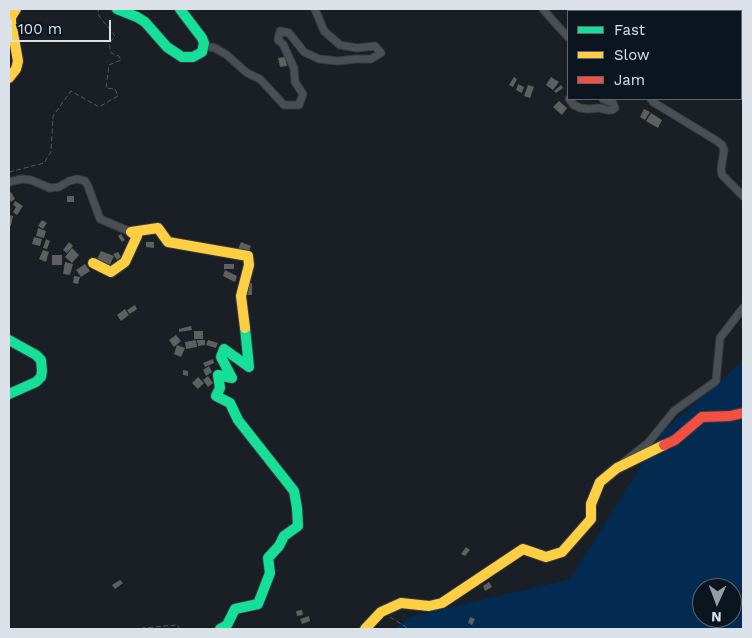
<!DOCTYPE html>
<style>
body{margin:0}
#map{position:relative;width:752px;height:638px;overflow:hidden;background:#191f25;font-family:"Work Sans",sans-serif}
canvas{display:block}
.frame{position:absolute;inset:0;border:10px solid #dae1e9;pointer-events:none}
.legend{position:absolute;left:567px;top:10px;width:175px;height:90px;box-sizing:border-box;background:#0b1520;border:1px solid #5e6770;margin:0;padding:6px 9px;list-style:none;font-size:15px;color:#dae1e9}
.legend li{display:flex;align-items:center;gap:10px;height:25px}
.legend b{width:25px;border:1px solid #5e6770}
.north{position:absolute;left:692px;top:578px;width:50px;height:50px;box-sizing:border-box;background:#0b1520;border:1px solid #5e6770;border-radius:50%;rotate:182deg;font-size:14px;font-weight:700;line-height:20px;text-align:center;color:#dae1e9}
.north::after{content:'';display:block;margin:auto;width:18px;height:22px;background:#969da4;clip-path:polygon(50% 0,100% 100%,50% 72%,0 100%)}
.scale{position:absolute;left:10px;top:20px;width:101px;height:22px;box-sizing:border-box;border:2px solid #dae1e9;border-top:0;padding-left:6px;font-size:15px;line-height:18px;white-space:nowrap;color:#dae1e9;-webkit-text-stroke:4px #0b1520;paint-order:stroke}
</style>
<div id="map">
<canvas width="752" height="638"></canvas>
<div class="frame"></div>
<ul class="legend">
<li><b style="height:6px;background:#16e098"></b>Fast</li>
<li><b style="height:6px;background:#ffcf43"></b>Slow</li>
<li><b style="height:6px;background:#f24e42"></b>Jam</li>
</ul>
<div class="north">N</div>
<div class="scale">100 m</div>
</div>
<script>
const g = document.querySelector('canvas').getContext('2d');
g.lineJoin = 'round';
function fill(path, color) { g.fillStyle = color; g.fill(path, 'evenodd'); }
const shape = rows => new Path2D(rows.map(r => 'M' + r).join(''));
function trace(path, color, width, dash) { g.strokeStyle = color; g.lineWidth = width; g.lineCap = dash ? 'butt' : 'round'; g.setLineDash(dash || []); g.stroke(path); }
fill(shape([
 [743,361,743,629,395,629,409,617,570,579,662,432],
 [702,588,732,588,732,618,702,618]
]), '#032a50');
fill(shape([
 [285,57,287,66,280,67,278,58],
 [514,77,517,79,513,87,509,85],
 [551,77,559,82,553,90,546,85],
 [518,84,524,87,522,93,516,90],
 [528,85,534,87,530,98,524,96],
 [561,85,563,88,556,93,554,91],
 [559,101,567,108,562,115,553,107],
 [644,109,650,112,645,120,640,117],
 [651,113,662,120,658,128,646,121],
 [11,192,15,199,11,202,9,198,9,193],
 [67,196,74,196,74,202,67,202],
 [15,201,23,206,17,215,13,212,16,207,13,205],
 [9,215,13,216,11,226,9,226],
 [42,220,47,223,43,229,38,226],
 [38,228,46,231,44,238,36,236],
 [121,234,125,240,122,242,118,236],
 [34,237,42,239,40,246,32,244],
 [46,239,50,241,47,249,43,248],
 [69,242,73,246,67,253,63,250],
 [146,242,154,242,154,248,146,247],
 [241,242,251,246,248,253,238,249],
 [72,248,79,255,72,263,65,257],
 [43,250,49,252,46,262,39,259],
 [101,251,114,256,110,265,97,259],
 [118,252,121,257,117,260,113,254],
 [52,255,62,255,62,265,52,265],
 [65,262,73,264,70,275,63,274],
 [85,264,90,271,81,277,76,270],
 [224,264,234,264,234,269,224,269],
 [225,270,237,276,235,282,223,276],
 [74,276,80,277,78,284,73,283],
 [246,283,252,283,252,295,246,295],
 [135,305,137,309,130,314,127,310],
 [125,309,129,315,121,321,117,315],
 [191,326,192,330,179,332,179,329],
 [194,331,203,331,203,339,194,339],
 [176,335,181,341,174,347,169,340],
 [196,340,197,347,186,349,185,342],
 [197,340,205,340,205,345,198,346],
 [208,340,218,343,216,348,206,345],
 [177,345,185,348,181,357,174,354],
 [213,359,214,363,205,367,203,363],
 [209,366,212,372,206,376,203,370],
 [183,370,188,371,188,376,183,375],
 [208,376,213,383,208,387,203,380],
 [198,377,204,383,198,389,192,383],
 [466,547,470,550,465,556,461,554],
 [120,580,123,583,115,589,112,585],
 [489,582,492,587,485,591,483,586],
 [302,610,303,615,297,616,296,611],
 [309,616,310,621,302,624,300,619],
 [470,617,475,619,472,625,468,623]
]), '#5d605f');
const street = shape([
 [543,9,556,24,568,37],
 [204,46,215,48,227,55,247,73,260,79,284,105,299,105,303,94,295,82,294,68,283,44,278,40,280,31,289,33,304,52,319,59,338,61,356,59,371,59,381,53,375,46,357,48,340,45,324,31,315,9],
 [569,99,574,105,580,108,588,109,599,108,608,110,612,110,615,108,613,103,603,99],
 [651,99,653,102,717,141,722,145,724,150,721,169,722,175,743,196],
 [9,182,22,179,31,180,50,188,59,187,69,181,77,179,85,181,88,186,100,219,131,232],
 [625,461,648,443,674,411,716,381,720,338,743,308]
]);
const fast = shape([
 [117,9,137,17,145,22,167,47,182,57,193,57,202,52,204,43,202,38,180,9],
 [9,340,36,355,41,360,42,371,41,377,36,382,9,394],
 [220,629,227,625,235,609,258,604,270,573,268,558,279,546,284,536,298,526,297,508,294,491,238,420,230,403,216,396,220,388,218,375,232,378,221,357,224,349,249,367,245,328]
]);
const slow = shape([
 [9,78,16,69,18,61,11,22,11,17,16,9],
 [93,263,111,272,125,262,137,236,131,232,158,228,168,242,248,256,249,265,241,296,245,328],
 [365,629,381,612,401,603,429,606,442,603,523,549,546,557,562,552,591,519,591,504,600,482,617,468,664,445]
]);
const jam = shape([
 [664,445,675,440,702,417,730,416,743,413]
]);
trace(street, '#383c42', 9);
trace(fast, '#383c42', 12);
trace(slow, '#383c42', 12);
trace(jam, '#383c42', 12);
trace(shape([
 [591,9,591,11],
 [737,9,738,11],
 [725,11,725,9],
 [741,17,743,23],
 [9,172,44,163,51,152,53,116,71,91,99,107,118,96,115,89,106,88,109,65,121,60,119,56,111,53,109,44,115,36,99,16,98,9],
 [390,617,409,629],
 [141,629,143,628,177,625,180,629]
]), '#54595e', 1, [5, 2.5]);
trace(street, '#494f54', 7);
trace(fast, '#16e098', 10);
trace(slow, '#ffcf43', 10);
trace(jam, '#f24e42', 10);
</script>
